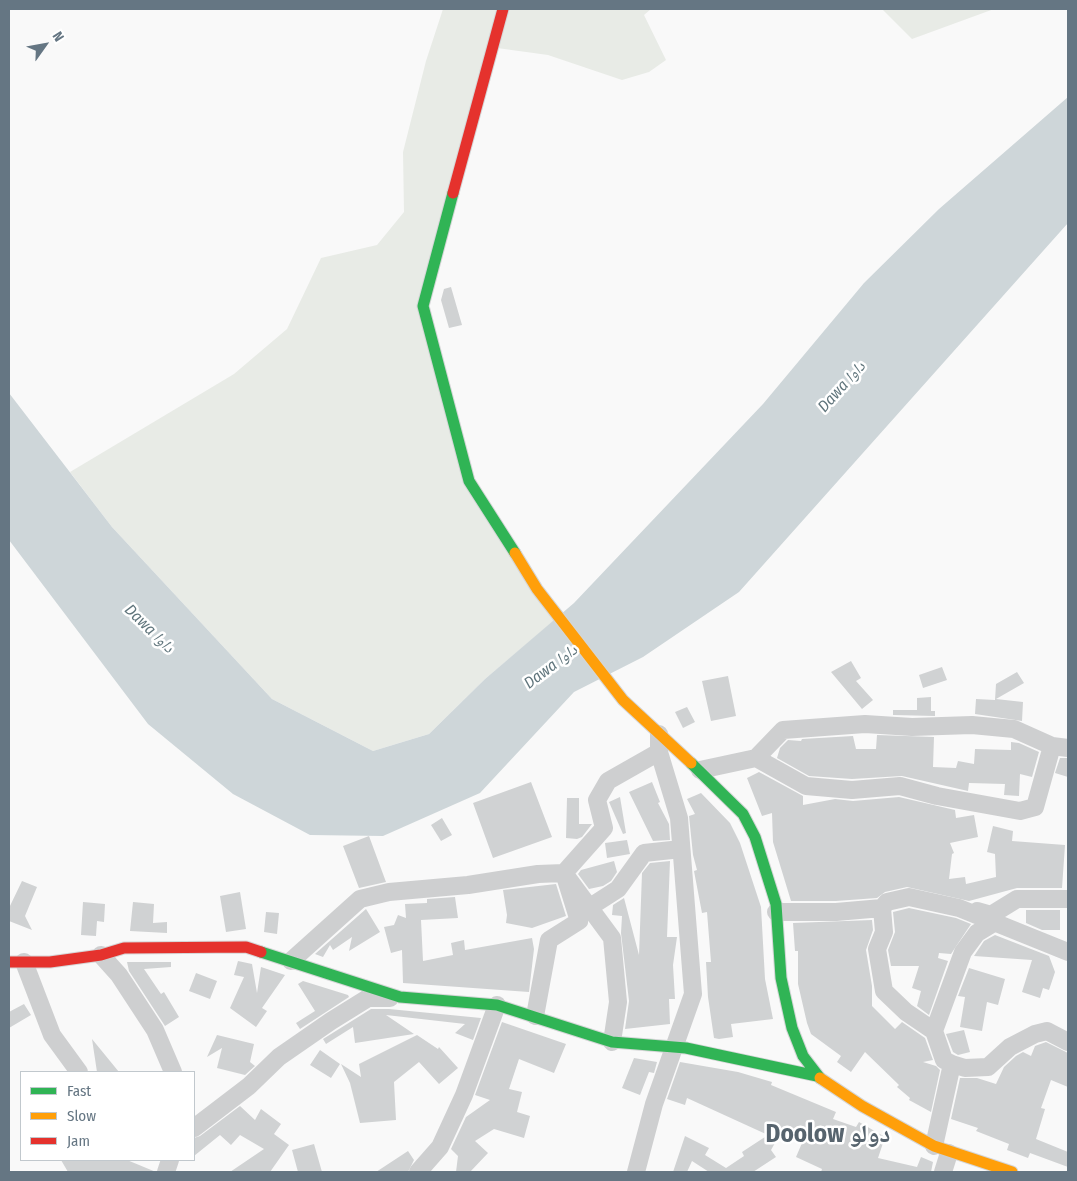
<!DOCTYPE html>
<meta charset="utf-8">
<style>
body{margin:0}
#map{position:relative;width:1077px;height:1181px;overflow:hidden;background:#f9f9f9;font-family:"Fira Sans Condensed",sans-serif}
canvas{display:block}
.frame{position:absolute;inset:0;border:10px solid #657683;pointer-events:none}
.legend{position:absolute;left:20px;top:1071px;width:175px;height:90px;box-sizing:border-box;background:#fff;border:1px solid #c1c8cd;margin:0;padding:6px 9px;list-style:none;font-size:15px;color:#657683}
.legend li{display:flex;align-items:center;gap:10px;height:25px}
.legend b{width:25px;border:1px solid #c1c8cd}
.north{position:absolute;left:20px;top:20px;width:50px;height:50px;-webkit-text-stroke:4px #fff;paint-order:stroke;rotate:58deg;font-size:14px;font-weight:700;line-height:20px;text-align:center;color:#657683}
.north::after{content:'';display:block;margin:auto;width:18px;height:22px;background:#657683;clip-path:polygon(50% 0,100% 100%,50% 72%,0 100%)}
</style>
<div id="map">
<canvas width="1077" height="1181"></canvas>
<div class="frame"></div>
<ul class="legend">
<li><b style="height:6px;background:#30b455"></b>Fast</li>
<li><b style="height:6px;background:#ff9f0a"></b>Slow</li>
<li><b style="height:6px;background:#e5322d"></b>Jam</li>
</ul>
<div class="north">N</div>
</div>
<script>
const g = document.querySelector('canvas').getContext('2d');
g.lineJoin = 'round';
function fill(path, color) { g.fillStyle = color; g.fill(path, 'evenodd'); }
const shape = rows => new Path2D(rows.map(r => 'M' + r).join(''));
function trace(path, color, width, dash) { g.strokeStyle = color; g.lineWidth = width; g.lineCap = dash ? 'butt' : 'round'; g.setLineDash(dash || []); g.stroke(path); }
function label(font, color, halo, rows, align = 'center') {
  g.font = font + ' "Fira Sans Condensed","Noto Naskh Arabic",sans-serif'; g.lineWidth = 5; g.setLineDash([]); g.textBaseline = 'middle'; g.strokeStyle = halo; g.fillStyle = color; for (const [text, x, y, turn = 0] of rows) {
    g.save(); g.translate(x, y); g.rotate((+turn || 0) * Math.PI / 180); g.textAlign = isNaN(turn) ? turn : align; if (halo) g.strokeText(text, 0, 0); g.fillText(text, 0, 0); g.restore();
  }
}
fill(shape([
 [443,9,651,9,644,15,666,60,649,72,622,80,548,55,497,48,426,307,472,479,560,616,485,679,429,734,373,751,272,699,112,527,70,472,234,374,287,329,321,258,377,245,404,212,403,152,426,61],
 [882,9,994,9,912,39]
]), '#e8ebe6');
fill(shape([
 [1068,97,1068,223,739,592,643,657,574,692,480,793,383,836,310,835,233,794,148,724,9,540,9,393,112,527,272,699,373,751,429,734,485,679,574,603,763,404,864,283,939,209]
]), '#ced6d9');
fill(shape([
 [451,287,462,325,449,328,441,300,444,289],
 [851,661,861,678,856,681,873,700,862,709,831,672],
 [942,667,947,680,923,688,919,675],
 [1017,672,1024,683,996,699,1023,702,1022,721,975,714,976,699,995,700,996,684],
 [728,676,736,716,711,721,702,681],
 [931,697,931,711,935,711,935,716,893,715,893,710,917,710,917,698],
 [687,707,695,722,683,728,675,712],
 [877,735,934,737,933,767,956,768,958,761,974,764,975,749,1011,750,1011,742,1019,743,1039,752,1032,777,1020,774,1019,796,1004,795,1005,784,969,783,968,791,902,776,852,779,809,776,777,758,780,748,788,740,801,741,802,739,853,736,856,749,876,749],
 [1060,758,1068,758,1068,777,1055,773],
 [759,772,803,796,803,805,835,799,853,801,899,797,955,810,956,818,974,815,978,837,950,843,954,853,952,854,949,879,965,877,966,884,996,877,995,854,987,852,993,826,1013,831,1012,841,1065,845,1062,888,1017,888,969,901,907,887,885,892,877,898,836,901,791,901,773,842,772,813,762,816,747,778],
 [531,782,552,837,493,858,473,803],
 [652,782,660,802,658,803,669,824,670,840,653,841,629,792],
 [701,793,730,823,740,843,761,907,765,979,773,1019,731,1024,733,1037,719,1039,714,1038,708,997,706,962,711,962,707,912,702,913,694,871,697,870,693,855,689,816,695,814,687,799],
 [620,797,626,833,623,834,609,802],
 [567,798,579,798,579,824,592,824,582,837,577,839,566,838],
 [442,818,452,835,441,841,431,825],
 [369,836,386,882,359,888,343,846],
 [627,840,630,854,607,858,605,843],
 [614,861,617,872,611,881,603,886,589,889,578,874,581,870],
 [670,861,667,937,677,937,673,965,675,999,669,999,670,1024,625,1029,629,1001,621,933,622,916,612,915,613,905,624,898,639,955,642,873,650,863],
 [22,881,37,887,25,916,32,930,9,921,9,908],
 [556,884,566,916,532,928,506,923,507,915,503,890],
 [240,892,246,929,226,932,220,896],
 [455,897,458,918,421,920,423,961,453,955,451,943,464,940,465,950,532,938,534,949,529,992,403,983,402,950,391,953,384,927,394,925,398,915,406,918,405,904,427,903,427,899],
 [83,902,105,904,104,922,97,921,96,936,81,935],
 [133,902,154,904,153,923,167,922,167,933,130,931],
 [909,908,956,918,971,924,951,954,939,953,938,958,948,961,929,1015,917,1006,921,991,912,988,919,966,891,966,888,950,895,932,893,912],
 [366,909,380,932,349,951,352,937,333,950,330,945,323,957,315,954],
 [1026,910,1060,910,1060,930,1042,930,1026,923],
 [266,912,279,913,277,934,264,932],
 [872,920,873,930,866,950,872,986,872,1006,895,1029,902,1022,925,1038,933,1060,923,1062,936,1066,940,1070,931,1112,909,1100,910,1098,897,1087,899,1085,865,1052,851,1072,837,1062,841,1056,811,1034,807,1023,798,984,798,951,795,951,793,923],
 [995,935,1049,956,1055,972,1049,990,1043,988,1040,998,1022,992,1032,960,974,956,984,941],
 [238,961,252,964,257,993,261,967,285,975,262,1008,267,1011,256,1027,230,1008,244,977,234,975],
 [127,962,171,962,171,967,144,969,161,994,164,992,179,1017,165,1026,129,971],
 [969,968,1005,979,998,1005,987,1002,982,1031,960,1027,965,997,958,996],
 [196,973,217,981,210,999,189,991],
 [303,981,348,995,349,997,300,1029,296,1023,315,1011,298,984],
 [24,1004,31,1015,9,1028,9,1012],
 [371,1009,389,1009,481,1018,473,1040,455,1033,465,1024,386,1015,414,1034,355,1043,353,1027,326,1044,323,1039],
 [502,1022,566,1044,554,1073,519,1059,509,1089,522,1092,517,1112,530,1116,524,1138,494,1129,475,1141,488,1153,470,1172,456,1172,458,1156,451,1149,466,1117,490,1100,475,1095],
 [964,1030,970,1052,958,1055,953,1052,946,1034],
 [217,1035,254,1044,250,1062,255,1066,245,1075,217,1068,222,1048,207,1057],
 [417,1035,438,1049,439,1047,458,1068,439,1084,419,1062,394,1082,396,1120,360,1123,350,1083,341,1064,361,1077,359,1064],
 [92,1039,119,1072,97,1072],
 [1046,1042,1068,1053,1068,1087,1051,1080,1041,1108,1045,1109,1036,1139,1068,1152,1068,1167,1030,1153,1028,1158,1007,1150,1009,1144,976,1131,978,1128,951,1119,960,1078,977,1078,996,1084,1004,1067,1016,1056,1023,1052,1031,1056,1035,1046],
 [320,1050,340,1064,331,1078,310,1065],
 [634,1058,657,1062,654,1073,649,1072,640,1095,622,1088],
 [680,1062,738,1072,772,1082,771,1085,836,1112,833,1119,856,1127,859,1122,885,1137,878,1158,917,1167,921,1157,933,1162,931,1172,821,1172,822,1169,796,1157,802,1143,780,1134,771,1150,776,1157,753,1172,709,1172,692,1161,687,1172,673,1172,685,1136,709,1148,705,1155,726,1168,744,1156,742,1152,768,1135,687,1098,685,1105,667,1099],
 [240,1106,255,1120,261,1109,281,1124,274,1134,289,1145,270,1172,230,1172,264,1149,240,1135,231,1145,220,1135,194,1156,194,1138,200,1136],
 [314,1144,322,1172,298,1172,292,1150],
 [408,1151,414,1160,408,1172,376,1172],
 [61,1160,127,1160,156,1172,68,1172]
]), '#d0d2d3');
const fast = shape([
 [453,193,423,306,469,481,515,553],
 [691,763,743,814,755,837,776,904,781,978,792,1028,803,1056,820,1078],
 [261,952,400,997,497,1005,612,1042,686,1048,817,1076]
]);
const slow = shape([
 [515,553,537,589,623,700,691,763],
 [820,1078,862,1106,934,1146,1012,1172]
]);
const jam = shape([
 [453,193,503,9],
 [9,962,50,962,101,955,124,948,246,947,261,952]
]);
trace(fast, '#d5d6d7', 13);
trace(slow, '#d5d6d7', 13);
trace(jam, '#d5d6d7', 13);
trace(shape([
 [756,758,783,730,865,724,912,727,972,725,1014,729,1052,746,1068,748],
 [700,770,756,758,806,786,852,790,900,786,937,796,1020,811,1035,807,1052,746],
 [590,907,618,889,644,853,681,849],
 [882,908,884,932,877,949,884,991,906,1012,934,1031],
 [977,911,991,915,1017,899,1068,899],
 [776,912,836,912,882,908,887,902,909,897,959,908,1068,952],
 [101,955,119,975,155,1030,173,1072],
 [291,961,360,899,389,892,468,885,538,874,564,873,612,938,618,1002,612,1042],
 [24,962,52,1035,79,1072],
 [535,1016,549,940,579,921,564,873,604,828,597,800,608,781,659,752],
 [952,1064,944,1060,934,1031,963,952,977,933,995,922],
 [194,1128,249,1086,279,1057,331,1021,368,998,390,998],
 [934,1146,952,1064,965,1068,988,1067,1010,1047,1035,1034,1047,1031,1068,1042],
 [166,1172,170,1160],
 [418,1172,440,1147,464,1095,497,1005],
 [636,1172,654,1104,693,994,679,818,659,752,659,734],
 [943,1172,949,1153]
]), '#cecfd0', 18);
trace(fast, '#30b455', 11);
trace(slow, '#ff9f0a', 11);
trace(jam, '#e5322d', 11);
label('italic 16px', '#60757c', '#fff', [
 ["Dawa داوا",842,387,-48],
 ["Dawa داوا",149,629,44],
 ["Dawa داوا",551,667,-37]
]);
label('bold 25px', '#57646e', '#fff', [
 ["Doolow دولو",828,1135]
]);
</script>
